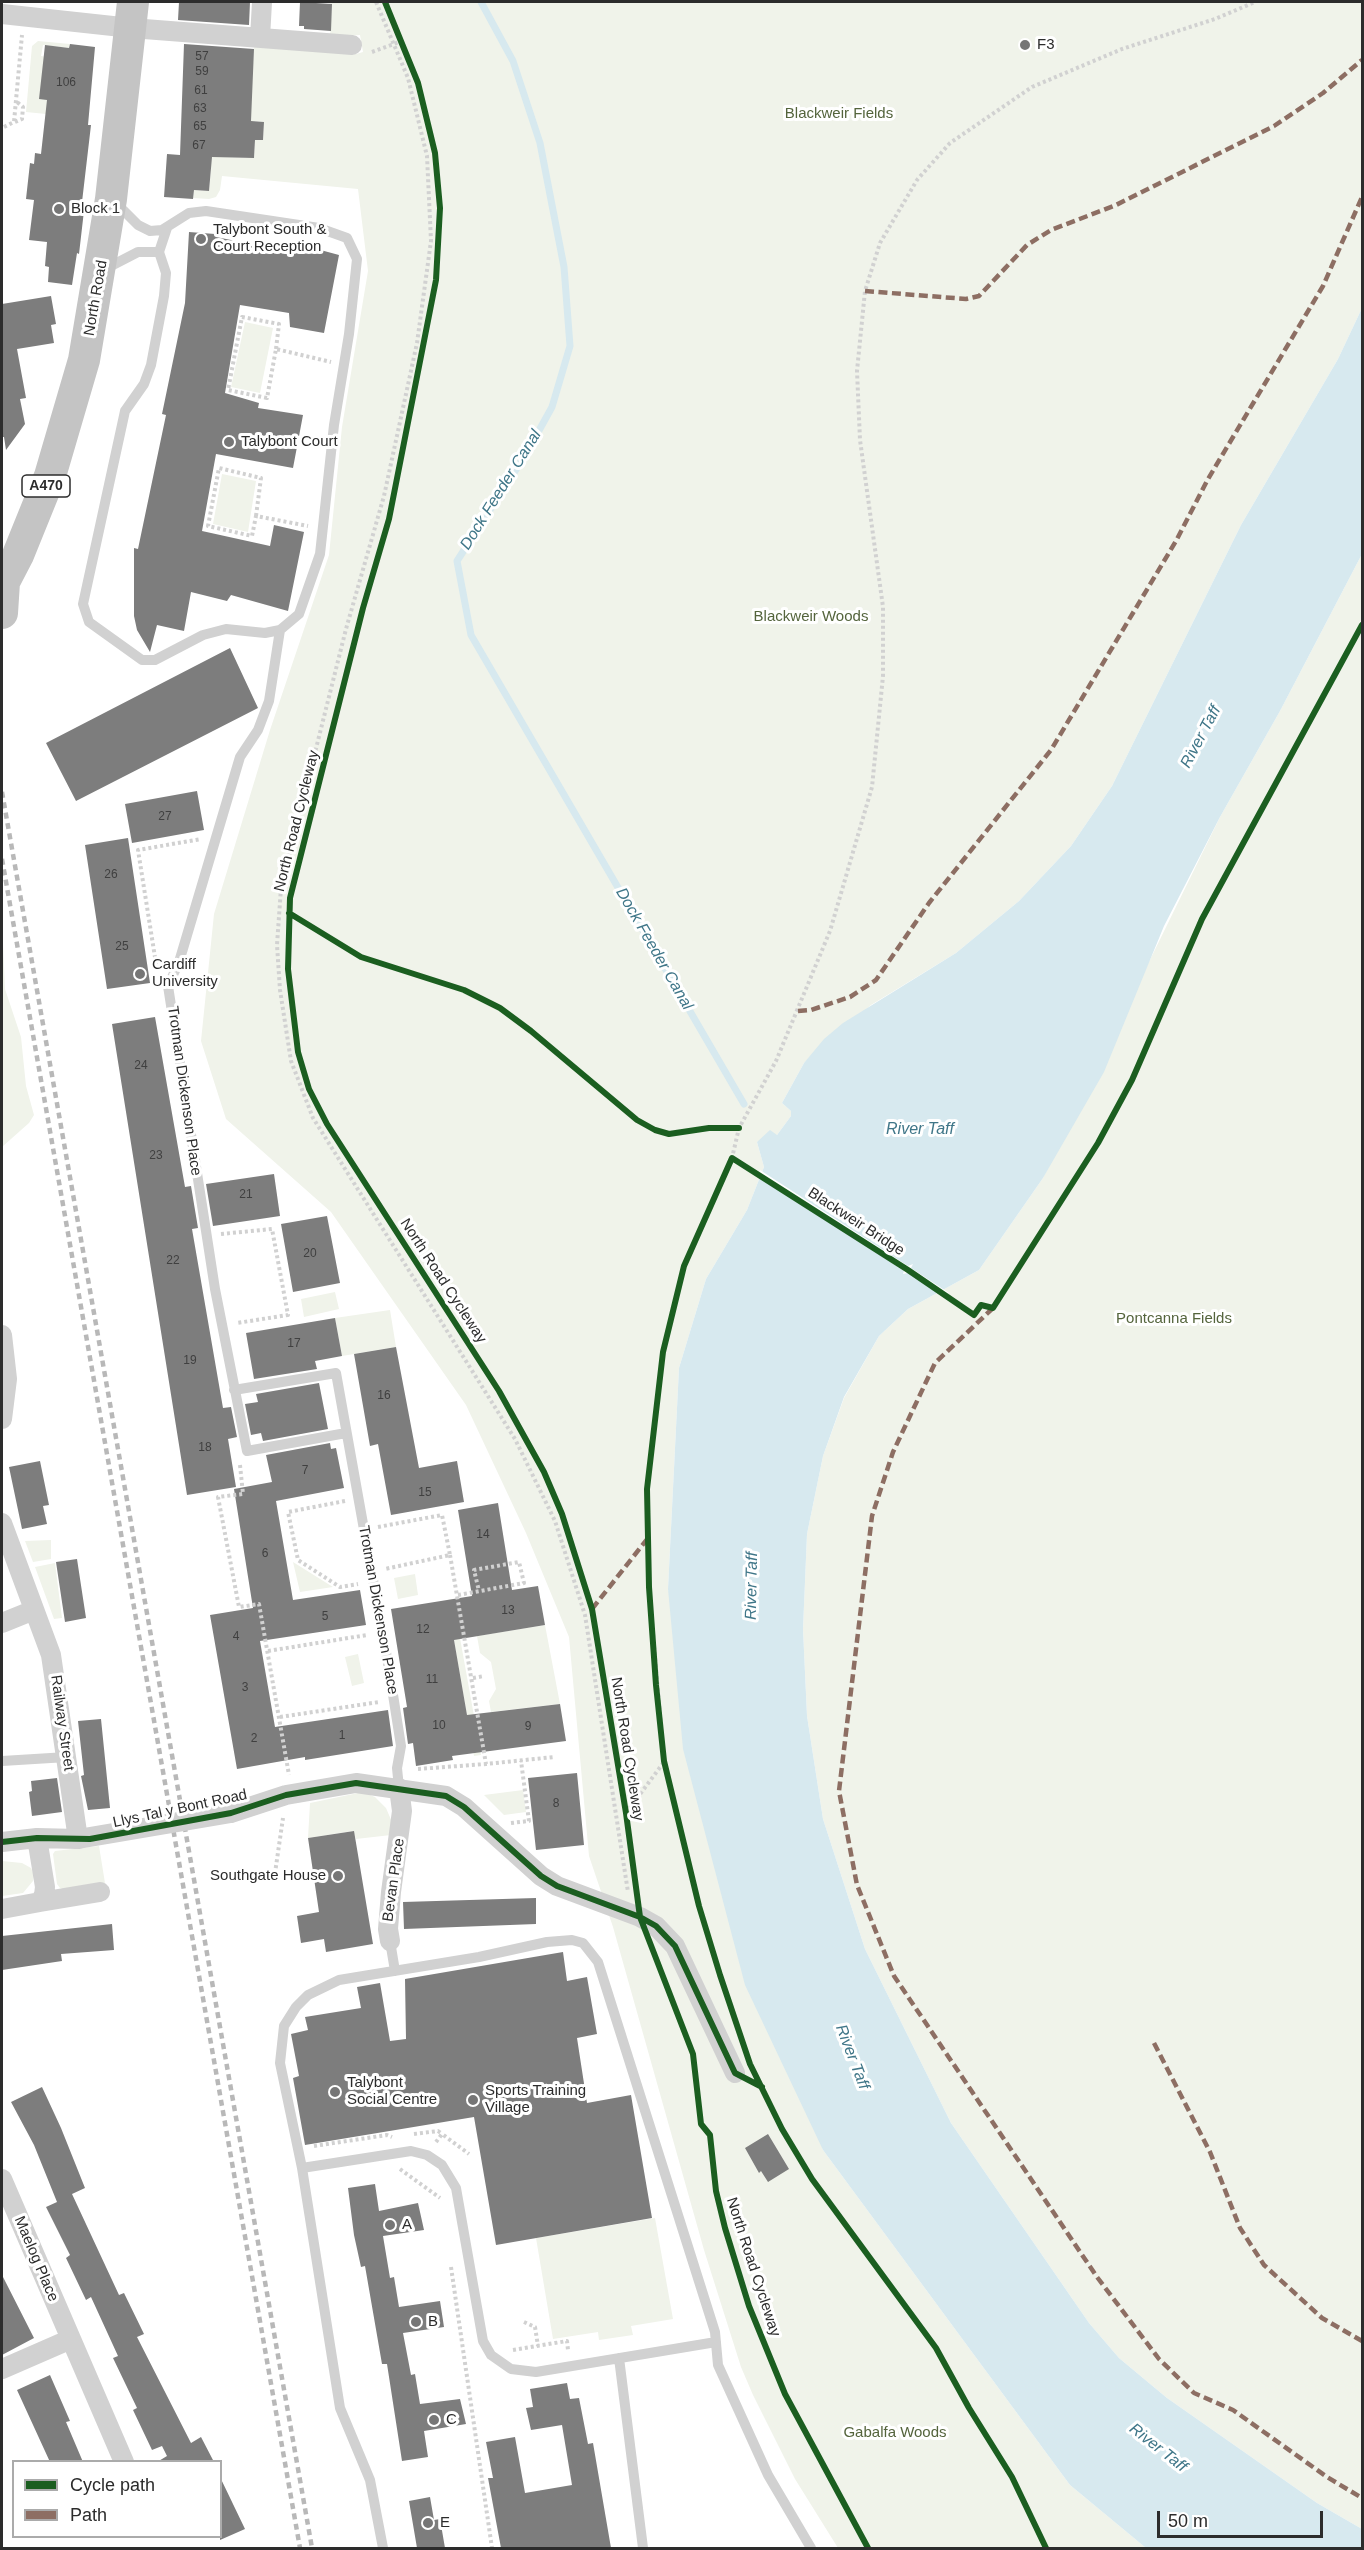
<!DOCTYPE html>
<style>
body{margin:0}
#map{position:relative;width:1364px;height:2550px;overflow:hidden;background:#fff;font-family:Helvetica,sans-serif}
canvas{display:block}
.frame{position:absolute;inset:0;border:3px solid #2c2c2c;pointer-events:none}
.legend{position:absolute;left:12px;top:2460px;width:210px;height:78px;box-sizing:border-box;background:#fff;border:2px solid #ababab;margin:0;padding:8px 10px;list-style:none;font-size:18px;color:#2c2c2c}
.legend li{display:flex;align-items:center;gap:12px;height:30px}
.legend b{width:30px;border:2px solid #ababab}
.scale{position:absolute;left:1157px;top:2511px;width:166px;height:27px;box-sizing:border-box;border:3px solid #2c2c2c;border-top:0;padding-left:8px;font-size:18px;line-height:21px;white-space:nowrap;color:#2c2c2c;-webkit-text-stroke:4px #fff;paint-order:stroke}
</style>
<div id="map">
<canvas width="1364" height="2550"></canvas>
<div class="frame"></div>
<ul class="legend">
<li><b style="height:8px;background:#1b5e20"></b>Cycle path</li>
<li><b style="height:8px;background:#8d6e63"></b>Path</li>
</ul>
<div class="scale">50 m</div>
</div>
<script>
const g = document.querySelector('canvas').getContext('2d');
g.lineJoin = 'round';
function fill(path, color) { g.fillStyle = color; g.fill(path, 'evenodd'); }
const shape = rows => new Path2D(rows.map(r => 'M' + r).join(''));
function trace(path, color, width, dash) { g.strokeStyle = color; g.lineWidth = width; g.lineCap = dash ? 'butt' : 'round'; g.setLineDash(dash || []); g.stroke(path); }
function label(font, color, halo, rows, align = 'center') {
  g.font = font + ' Helvetica,sans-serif'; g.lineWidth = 6; g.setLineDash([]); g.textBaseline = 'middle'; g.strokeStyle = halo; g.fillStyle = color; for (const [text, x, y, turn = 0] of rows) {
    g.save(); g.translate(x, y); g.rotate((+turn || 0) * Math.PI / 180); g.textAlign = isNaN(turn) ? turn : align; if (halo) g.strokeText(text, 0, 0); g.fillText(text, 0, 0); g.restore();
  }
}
fill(shape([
 [323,2,1362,2,1362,308,1338,359,1241,525,1112,786,1071,846,1019,901,956,953,871,1005,804,1063,782,1103,791,1111,791,1116,777,1135,757,1142,764,1167,747,1210,706,1279,679,1368,668,1589,823,2150,1070,2485,1146,2548,838,2548,795,2479,753,2395,741,2367,704,2250,613,1927,589,1856,569,1637,526,1533,466,1405,331,1212,226,1119,201,1041,214,914,270,730,329,555,342,427,368,271,358,189,222,176,220,190,216,197,209,199,193,198,194,190,209,191,211,169,195,156,254,158,255,140,263,140,264,122,250,121,254,46,348,51,356,54,363,52,360,35,330,37,332,4],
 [38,41,70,44,69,48,43,45,41,56,71,60,63,102,66,116,26,112,32,46],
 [245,322,273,328,260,393,231,387],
 [222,474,256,481,248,532,213,524],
 [1362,554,1362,2529,1317,2503,1167,2398,1119,2358,1089,2323,951,2123,865,1949,823,1819,807,1716,803,1629,807,1534,823,1456,844,1398,879,1336,908,1309,979,1270,1043,1178,1220,817,1280,711],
 [2,919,5,989,21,1037,26,1086,34,1115,29,1123,2,1147],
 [335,1292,339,1309,304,1317,301,1299],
 [390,1310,396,1347,342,1356,335,1318],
 [51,1540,51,1559,33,1562,25,1541],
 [293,1562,333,1587,300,1592],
 [55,1563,62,1618,54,1619,35,1567],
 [415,1574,418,1595,398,1599,394,1578],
 [453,1599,481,1755,474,1756,447,1600],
 [545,1625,560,1704,491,1712,489,1701,496,1689,491,1662,480,1653,477,1636],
 [358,1654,364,1683,352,1686,345,1657],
 [523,1790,526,1812,504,1815,484,1795],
 [363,1792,375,1797,386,1808,392,1822,391,1835,356,1839,353,1831,308,1838,310,1803],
 [99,1846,105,1883,65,1890,60,1888,57,1884,53,1854,55,1851],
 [2,1861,22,1863,31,1868,34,1874,33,1881,23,1893,2,1896],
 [655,2218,673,2319,631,2326,633,2335,599,2340,598,2332,553,2339,536,2238]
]), '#f0f3ea');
fill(shape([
 [1362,308,1362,554,1280,711,1220,817,1164,926,1104,1072,1043,1178,979,1270,908,1309,879,1336,844,1397,823,1456,807,1534,803,1629,807,1716,823,1819,865,1949,951,2123,1089,2323,1119,2358,1167,2398,1317,2503,1362,2529,1362,2548,1146,2548,1070,2485,823,2150,745,1985,683,1749,668,1589,679,1368,706,1279,747,1210,764,1167,757,1142,770,1130,777,1135,791,1116,791,1111,782,1103,804,1063,824,1039,843,1023,956,953,1019,901,1071,846,1112,786,1241,525,1338,359]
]), '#d7e9ef');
fill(shape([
 [760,1170,908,1266,913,1264,911,1268,949,1293,942,1296,908,1273,903,1274,904,1271,758,1175]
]), '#fff');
trace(shape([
 [481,2,513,61,540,143,564,267,570,346,552,407,526,454,457,561,471,635,744,1104]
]), '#d7e9ef', 7);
fill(shape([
 [179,2,250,2,249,25,178,20],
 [300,2,332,4,331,31,304,29,304,26,299,26],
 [70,44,95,47,88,125,91,125,82,202,85,202,79,254,77,253,72,285,48,282,49,267,45,266,47,242,29,240,34,200,26,199,30,163,34,164,35,153,41,154,47,100,39,99,45,45,69,48],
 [184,44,254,49,251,121,264,122,263,140,255,140,254,158,212,157,209,191,194,190,193,199,164,197,167,154,180,155],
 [189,232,215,234,216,237,301,254,302,245,339,255,324,333,290,327,289,313,240,305,225,393,259,403,258,408,303,415,293,468,216,454,202,531,270,546,274,525,304,532,288,611,231,595,227,601,191,592,184,631,157,625,150,652,137,630,134,616,134,548,138,549,166,415,162,414,185,303],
 [51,296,56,324,51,325,54,343,17,349,26,398,20,399,25,424,6,450,4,437,2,437,2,304],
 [230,648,258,708,76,801,46,743],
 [197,791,204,830,132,843,125,804],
 [128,838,150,983,107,989,85,845],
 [155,1017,185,1187,191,1186,198,1228,192,1229,223,1408,231,1407,237,1437,228,1439,236,1487,187,1495,112,1024],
 [274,1174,280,1216,213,1226,206,1184],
 [327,1216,340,1283,293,1292,281,1224],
 [335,1318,342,1356,315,1361,317,1369,254,1379,246,1333],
 [396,1347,419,1468,457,1461,464,1502,391,1515,378,1444,370,1446,354,1354],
 [319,1383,328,1429,263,1441,261,1433,251,1435,245,1404,258,1402,256,1394],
 [330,1443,331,1449,336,1448,344,1488,276,1501,293,1600,360,1590,366,1625,260,1641,275,1727,388,1710,393,1746,305,1760,305,1757,237,1769,210,1615,253,1608,234,1489,272,1482,266,1455],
 [40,1461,49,1505,43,1506,47,1524,22,1529,9,1467],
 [498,1503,512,1590,538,1586,545,1625,454,1640,467,1715,560,1704,566,1741,452,1756,453,1760,416,1766,413,1743,408,1744,403,1708,407,1707,391,1609,472,1596,458,1510],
 [77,1559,86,1618,65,1622,56,1562],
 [101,1719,110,1808,88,1810,81,1776,84,1775,78,1721],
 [577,1773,584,1845,536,1850,528,1778],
 [57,1778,62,1812,32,1816,29,1792,32,1791,31,1781],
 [354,1831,373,1944,326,1952,324,1939,301,1943,297,1916,319,1912,308,1838],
 [536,1898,536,1924,404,1929,403,1902],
 [112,1924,114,1950,61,1954,62,1961,2,1970,2,1936],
 [563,1952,567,1981,587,1977,597,2034,577,2038,587,2103,631,2095,652,2218,496,2245,474,2117,305,2145,293,2078,299,2076,291,2034,308,2030,305,2017,361,2008,357,1987,380,1983,390,2041,406,2039,405,1979],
 [42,2087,61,2128,85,2188,72,2194,119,2295,124,2293,144,2334,137,2337,191,2443,201,2437,214,2462,157,2462,167,2456,162,2446,152,2450,133,2410,137,2408,113,2358,118,2356,91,2297,86,2300,66,2258,70,2255,46,2207,57,2202,34,2145,11,2102],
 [768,2134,789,2169,768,2182,761,2171,759,2173,745,2148],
 [375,2184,379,2211,418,2203,424,2230,383,2236,390,2278,394,2277,399,2307,440,2301,444,2327,403,2333,411,2375,415,2374,420,2404,460,2399,466,2424,424,2431,428,2457,402,2461,387,2364,382,2364,365,2266,361,2267,354,2235,348,2188],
 [2,2275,34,2338,2,2355],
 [50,2375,70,2421,66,2422,83,2462,50,2462,17,2390],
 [567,2383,570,2399,579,2398,588,2444,593,2443,611,2548,501,2548,488,2478,493,2478,486,2442,515,2437,525,2493,572,2485,562,2425,531,2430,526,2408,533,2407,530,2389],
 [220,2477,245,2529,220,2540],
 [430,2497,434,2520,440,2519,445,2548,417,2548,409,2501]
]), '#7d7d7d');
trace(shape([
 [376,2,408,78,427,156,431,241,417,343,384,496,346,629,281,888,277,945,280,990,291,1061,313,1118,515,1439,555,1521,585,1615,628,1892],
 [372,52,402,41],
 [15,122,22,119,23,107,17,102],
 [4,127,14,122,22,35],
 [276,349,279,324,242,317,228,390,267,398,276,349,331,362],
 [256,516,261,478,219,468,208,526,252,536,256,516,308,526],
 [157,970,138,850,201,839],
 [732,1158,908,1270,974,1315,981,1305,993,1308,1098,1143,1132,1080,1202,919,1362,625],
 [221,1234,272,1229,288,1315,237,1323],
 [240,1465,243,1494,218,1497,239,1607,259,1604,289,1775],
 [345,1501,288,1512,298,1560,340,1587,358,1584],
 [378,1527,442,1515,450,1555,385,1569],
 [450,1555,486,1764,554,1757],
 [458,1595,524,1583,519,1562,474,1570,479,1591],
 [268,1651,367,1635],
 [473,1678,484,1676],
 [280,1717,379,1702],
 [418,1769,486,1764],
 [626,1813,664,1762],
 [511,1823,529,1821,521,1761],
 [274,1880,283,1818],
 [736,2023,699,1906,664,1761,649,1587,647,1489,663,1352,684,1266,732,1158,739,1128,776,1061,830,931,872,787,883,676,883,607,860,440,857,371,865,291,880,243,917,180,950,143,1032,87,1122,49,1215,19,1255,2],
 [756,2075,782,2129,812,2179,936,2348,969,2408,1012,2477,1046,2548],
 [414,2134,438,2131,442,2134],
 [436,2142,442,2134,469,2154],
 [314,2146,387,2135,392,2137],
 [400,2169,440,2198],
 [451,2267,492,2548],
 [524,2322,535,2327,538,2346],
 [513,2350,567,2341,568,2350]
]), '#d1d1d1', 4, [3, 3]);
trace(shape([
 [116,203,138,225,150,231,162,230,189,213,206,211,319,228,347,238,357,259,349,334,334,425,320,554,299,614,280,630,265,633,226,629,203,635,155,660,142,660,89,622,83,604,125,411,144,384,151,365,164,296,166,273,159,252,167,228],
 [107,268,138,252,159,252],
 [280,630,269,701,258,730,240,757,179,962,168,986,215,1289,247,1451,346,1433],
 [234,1390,336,1373,389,1669,401,1746,397,1768,399,1788],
 [2,1761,67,1757],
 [390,1941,395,1971],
 [302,2168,411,2151,427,2155,442,2165,456,2188,483,2341,491,2355,511,2369,536,2372,716,2342],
 [619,2358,643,2548],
 [383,2548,370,2480,340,2408,302,2168,280,2063,284,2026,296,2007,308,1995,339,1980,479,1957,547,1942,572,1940,583,1943,598,1962,715,2332,718,2365,768,2475,811,2548]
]), '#d1d1d1', 10);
trace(shape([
 [2,14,131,28,352,45],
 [260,38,262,2],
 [2,1335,7,1379,2,1419],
 [2,1523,51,1655,78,1839,37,1838,2,1842],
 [2,1623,34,1610],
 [231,1813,286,1795,356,1783,446,1796,464,1807,541,1876,557,1886,640,1917,656,1926,675,1946,735,2073],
 [40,1902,100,1892],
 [2,1909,40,1902,44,1895,45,1887,37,1838],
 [390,1941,388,1929,391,1892,402,1811,399,1788],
 [2,2179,124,2462],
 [2,2369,71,2339]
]), '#d1d1d1', 20);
trace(shape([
 [2,613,4,582,18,555,50,476,84,360,111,199,133,2]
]), '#c4c4c4', 32);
trace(shape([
 [2,792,312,2548],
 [2,859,300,2548]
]), '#b8b8b8', 4.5, [6, 4.5]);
trace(shape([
 [78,1839,231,1813]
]), '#d1d1d1', 20);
trace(shape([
 [865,291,966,299,979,296,1027,245,1051,230,1116,205,1274,126,1323,93,1362,60],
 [798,1011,811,1010,850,997,876,980,929,903,1051,750,1176,541,1208,479,1323,286,1362,197],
 [993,1308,935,1363,893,1452,872,1516,839,1791,857,1885,894,1976,1097,2277,1159,2359,1194,2393,1233,2410,1327,2477,1362,2498],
 [592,1609,648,1538],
 [1154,2043,1210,2152,1240,2228,1264,2265,1322,2318,1362,2341]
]), '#8d6e63', 4.5, [9, 4.5]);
trace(shape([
 [385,2,418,83,435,153,440,208,436,280,389,519,363,608,290,898,288,969,298,1052,309,1089,327,1124,499,1391,544,1472,562,1514,592,1609,626,1813,640,1917,693,2054,701,2124,710,2135,716,2191,725,2228,749,2306,785,2394,868,2548],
 [289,913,361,957,464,990,500,1008,531,1031,637,1120,655,1130,669,1134,709,1128,739,1128],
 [2,1842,37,1838,90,1839,231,1813,286,1795,356,1783,446,1796,464,1807,541,1876,557,1886,640,1917,656,1926,675,1946,735,2073,762,2087],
 [1046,2548,1012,2477,969,2408,936,2348,812,2179,782,2129,750,2064,720,1975,699,1906,664,1761,656,1685,649,1587,647,1489,663,1352,684,1266,732,1158,908,1270,974,1315,981,1305,993,1308,1098,1143,1132,1080,1202,919,1362,625]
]), '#1b5e20', 6);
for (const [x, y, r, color] of [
 [1025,45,6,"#767676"],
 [59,209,6,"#767676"],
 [201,239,6,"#767676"],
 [229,442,6,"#767676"],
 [140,974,6,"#767676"],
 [338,1876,6,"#767676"],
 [335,2092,6,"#767676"],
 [473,2100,6,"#767676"],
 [390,2225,6,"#767676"],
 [416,2322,6,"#767676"],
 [434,2420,6,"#767676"],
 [428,2523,6,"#767676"]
]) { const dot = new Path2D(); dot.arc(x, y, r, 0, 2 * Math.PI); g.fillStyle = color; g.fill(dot); trace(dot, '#fff', 2); }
label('12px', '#404040', null, [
 ["57",202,57],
 ["59",202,72],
 ["106",66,83],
 ["61",201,91],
 ["63",200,109],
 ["65",200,127],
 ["67",199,146],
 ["27",165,817],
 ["26",111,875],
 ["25",122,947],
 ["24",141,1066],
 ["23",156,1156],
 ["21",246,1195],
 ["20",310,1254],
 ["22",173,1261],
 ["17",294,1344],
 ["19",190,1361],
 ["16",384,1396],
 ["18",205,1448],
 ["7",305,1471],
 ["15",425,1493],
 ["14",483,1535],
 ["6",265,1554],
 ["13",508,1611],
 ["5",325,1617],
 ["12",423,1630],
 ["4",236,1637],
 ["11",432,1680],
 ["3",245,1688],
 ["10",439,1726],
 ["9",528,1727],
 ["1",342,1736],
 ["2",254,1739],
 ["8",556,1804]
]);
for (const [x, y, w] of [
 [46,486,48]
]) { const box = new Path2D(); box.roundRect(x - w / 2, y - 11, w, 22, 4.5); g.fillStyle = '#fff'; g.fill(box); trace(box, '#2c2c2c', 1.5); }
label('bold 14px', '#2c2c2c', null, [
 ["A470",46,486]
]);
label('15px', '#2c2c2c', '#fff', [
 ["F3",1037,45],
 ["Block 1",71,209],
 ["Talybont South &",213,230],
 ["Court Reception",213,247],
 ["Talybont Court",241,442],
 ["Cardiff",152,965],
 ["University",152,982],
 ["Southgate House",326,1876,"right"],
 ["Talybont",347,2083],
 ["Social Centre",347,2100],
 ["Sports Training",485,2091],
 ["Village",485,2108],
 ["A",402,2225],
 ["B",428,2322],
 ["C",446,2420],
 ["E",440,2523]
], 'left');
label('15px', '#54643c', '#fff', [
 ["Blackweir Fields",839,114],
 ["Blackweir Woods",811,617],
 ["Pontcanna Fields",1174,1319],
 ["Gabalfa Woods",895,2433]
]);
label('15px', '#2c2c2c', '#fff', [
 ["North Road",96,298,-80],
 ["North Road Cycleway",297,821,-76],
 ["Trotman Dickenson Place",184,1091,82],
 ["Blackweir Bridge",856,1222,33],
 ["North Road Cycleway",443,1281,57],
 ["Trotman Dickenson Place",378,1610,80],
 ["Railway Street",62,1723,82],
 ["North Road Cycleway",627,1749,81],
 ["Llys Tal y Bont Road",180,1809,-12],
 ["Bevan Place",394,1880,-82],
 ["Maelog Place",36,2259,67],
 ["North Road Cycleway",753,2267,72]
]);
label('italic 16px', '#3f7688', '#fff', [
 ["Dock Feeder Canal",501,490,-58],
 ["River Taff",1201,737,-62],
 ["Dock Feeder Canal",654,949,60],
 ["River Taff",920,1130],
 ["River Taff",752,1586,-89],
 ["River Taff",852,2057,69],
 ["River Taff",1158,2448,38]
]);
</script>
